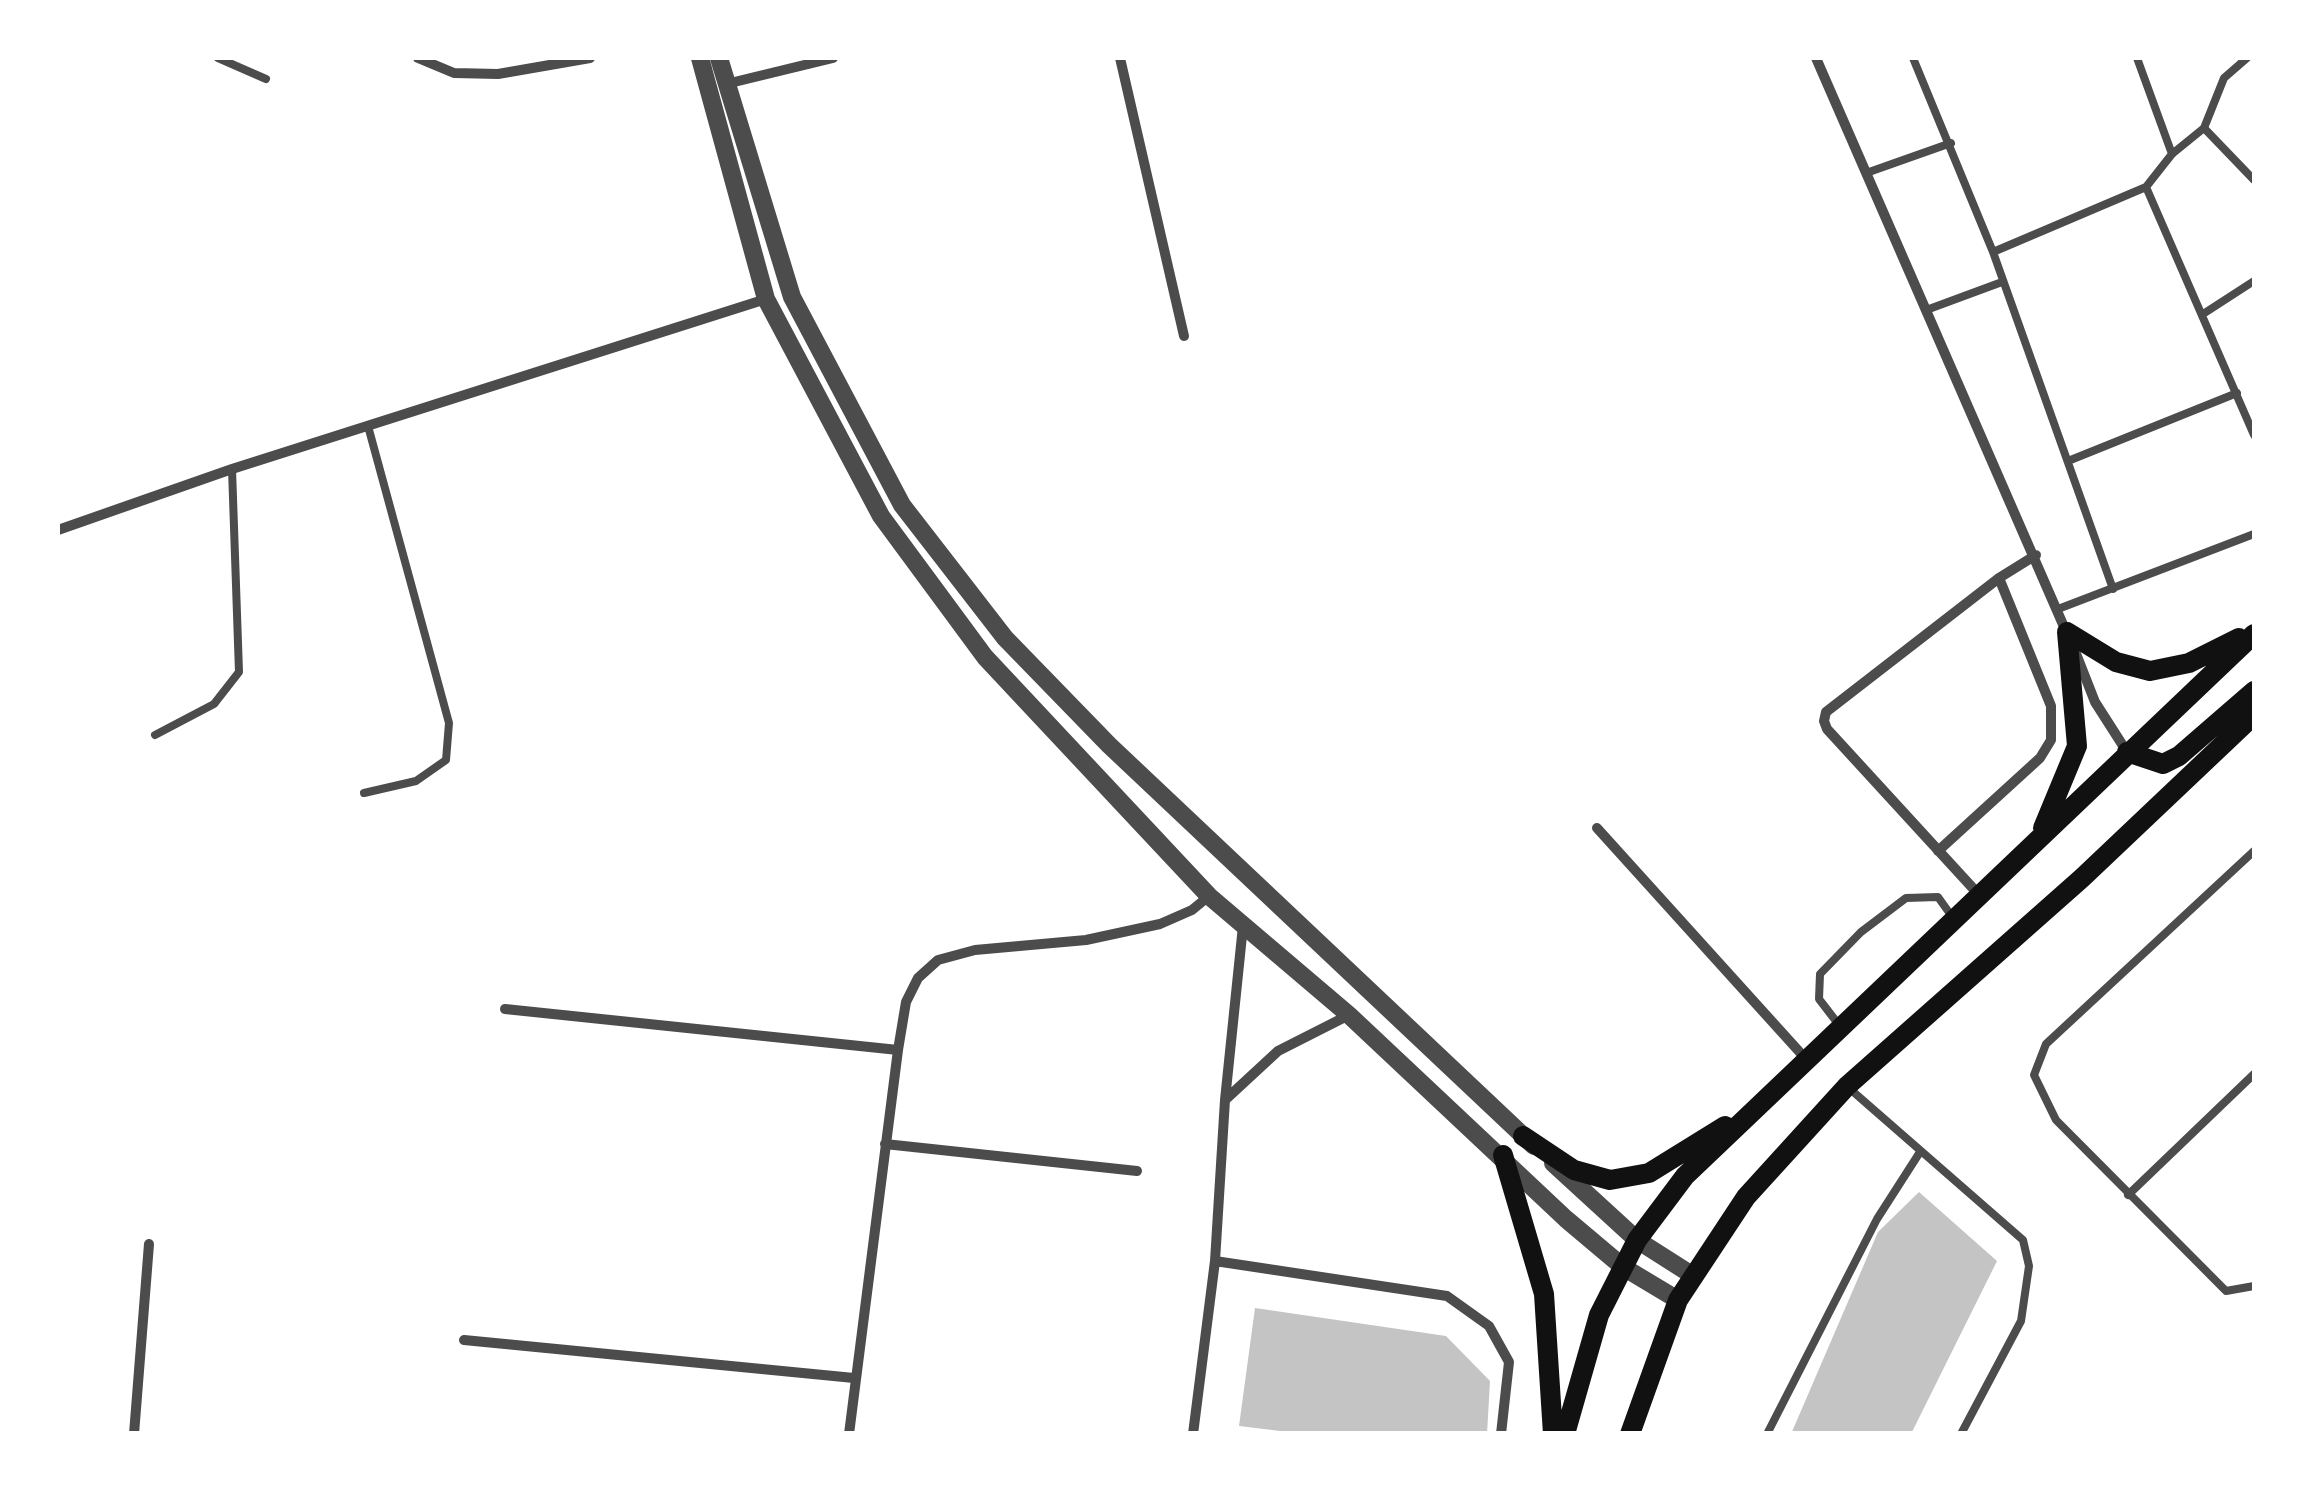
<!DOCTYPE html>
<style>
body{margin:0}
#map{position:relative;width:2312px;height:1491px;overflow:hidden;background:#fff;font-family:"Alegreya Sans",sans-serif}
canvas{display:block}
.frame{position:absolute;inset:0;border:60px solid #fff;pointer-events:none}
</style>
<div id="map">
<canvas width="2312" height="1491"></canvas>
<div class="frame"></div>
</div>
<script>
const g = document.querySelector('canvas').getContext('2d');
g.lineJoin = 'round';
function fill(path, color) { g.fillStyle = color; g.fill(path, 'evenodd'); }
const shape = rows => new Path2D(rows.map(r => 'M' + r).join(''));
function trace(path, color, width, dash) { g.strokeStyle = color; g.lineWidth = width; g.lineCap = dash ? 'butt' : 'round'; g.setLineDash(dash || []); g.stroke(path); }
fill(shape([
 [1919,1192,1997,1261,1911,1434,1791,1434,1878,1232],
 [1255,1308,1446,1336,1490,1381,1487,1434,1305,1434,1239,1426]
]), '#c4c4c4');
trace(shape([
 [218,58,266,79],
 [1913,58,1993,252,2113,589],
 [2137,58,2172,154],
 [2204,128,2254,180],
 [1869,172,1951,143],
 [2146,187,2254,435],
 [1993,252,2146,187,2172,154,2204,128,2224,78,2247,58],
 [1929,309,2002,282],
 [2203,314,2254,281],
 [2068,461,2237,393],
 [2058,609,2254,534],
 [155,735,214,704,239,672,232,469],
 [364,793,416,781,446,760,449,723,368,426],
 [2254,851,2046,1044,2034,1075,2056,1120,2226,1291,2254,1286],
 [1839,1025,1819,999,1820,974,1861,932,1906,898,1938,897,1953,918],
 [1850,1089,2023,1240,2029,1266,2021,1321,1961,1434],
 [2128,1195,2254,1074],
 [1767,1434,1877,1219,1920,1152]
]), '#4c4c4c', 8);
trace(shape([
 [418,58,454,73,498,74,590,58],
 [1120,58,1184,336],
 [1816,58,2068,636],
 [726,84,833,58],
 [58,530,232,469,766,299],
 [2075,651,2095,702,2127,752],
 [1597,828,1805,1058],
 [1938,851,2040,758,2051,740,2051,706,1999,578],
 [1981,897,1827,729,1824,721,1826,712,1999,578,2036,555],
 [505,1009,898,1050],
 [1225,1100,1278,1051,1349,1015],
 [885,1144,1137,1171],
 [1215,1261,1447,1296,1489,1326,1509,1362,1501,1434],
 [464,1340,854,1378],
 [134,1434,149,1244],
 [849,1434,898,1050,906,1002,918,978,938,960,975,950,1086,940,1160,924,1192,910,1209,896],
 [1193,1434,1215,1261,1225,1100,1243,926]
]), '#4c4c4c', 10);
trace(shape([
 [700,58,766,299,881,516,985,657,1209,896,1349,1015,1566,1219,1623,1267,1678,1300],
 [719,58,792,297,902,505,1005,638,1109,745,1534,1146],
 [1553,1163,1637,1240,1692,1275]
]), '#4c4c4c', 18);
trace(shape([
 [2067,632,2116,662,2150,671,2189,663,2239,638],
 [2127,752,2163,764,2179,756,2254,691],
 [2043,828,2077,746,2067,632],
 [1523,1136,1574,1170,1610,1180,1649,1173,1725,1126],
 [1503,1155,1544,1294,1553,1434],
 [1565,1434,1599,1315,1637,1240,1685,1176,2254,634],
 [1630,1434,1678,1300,1746,1197,1847,1086,2082,878,2254,715]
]), '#111', 20);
</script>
